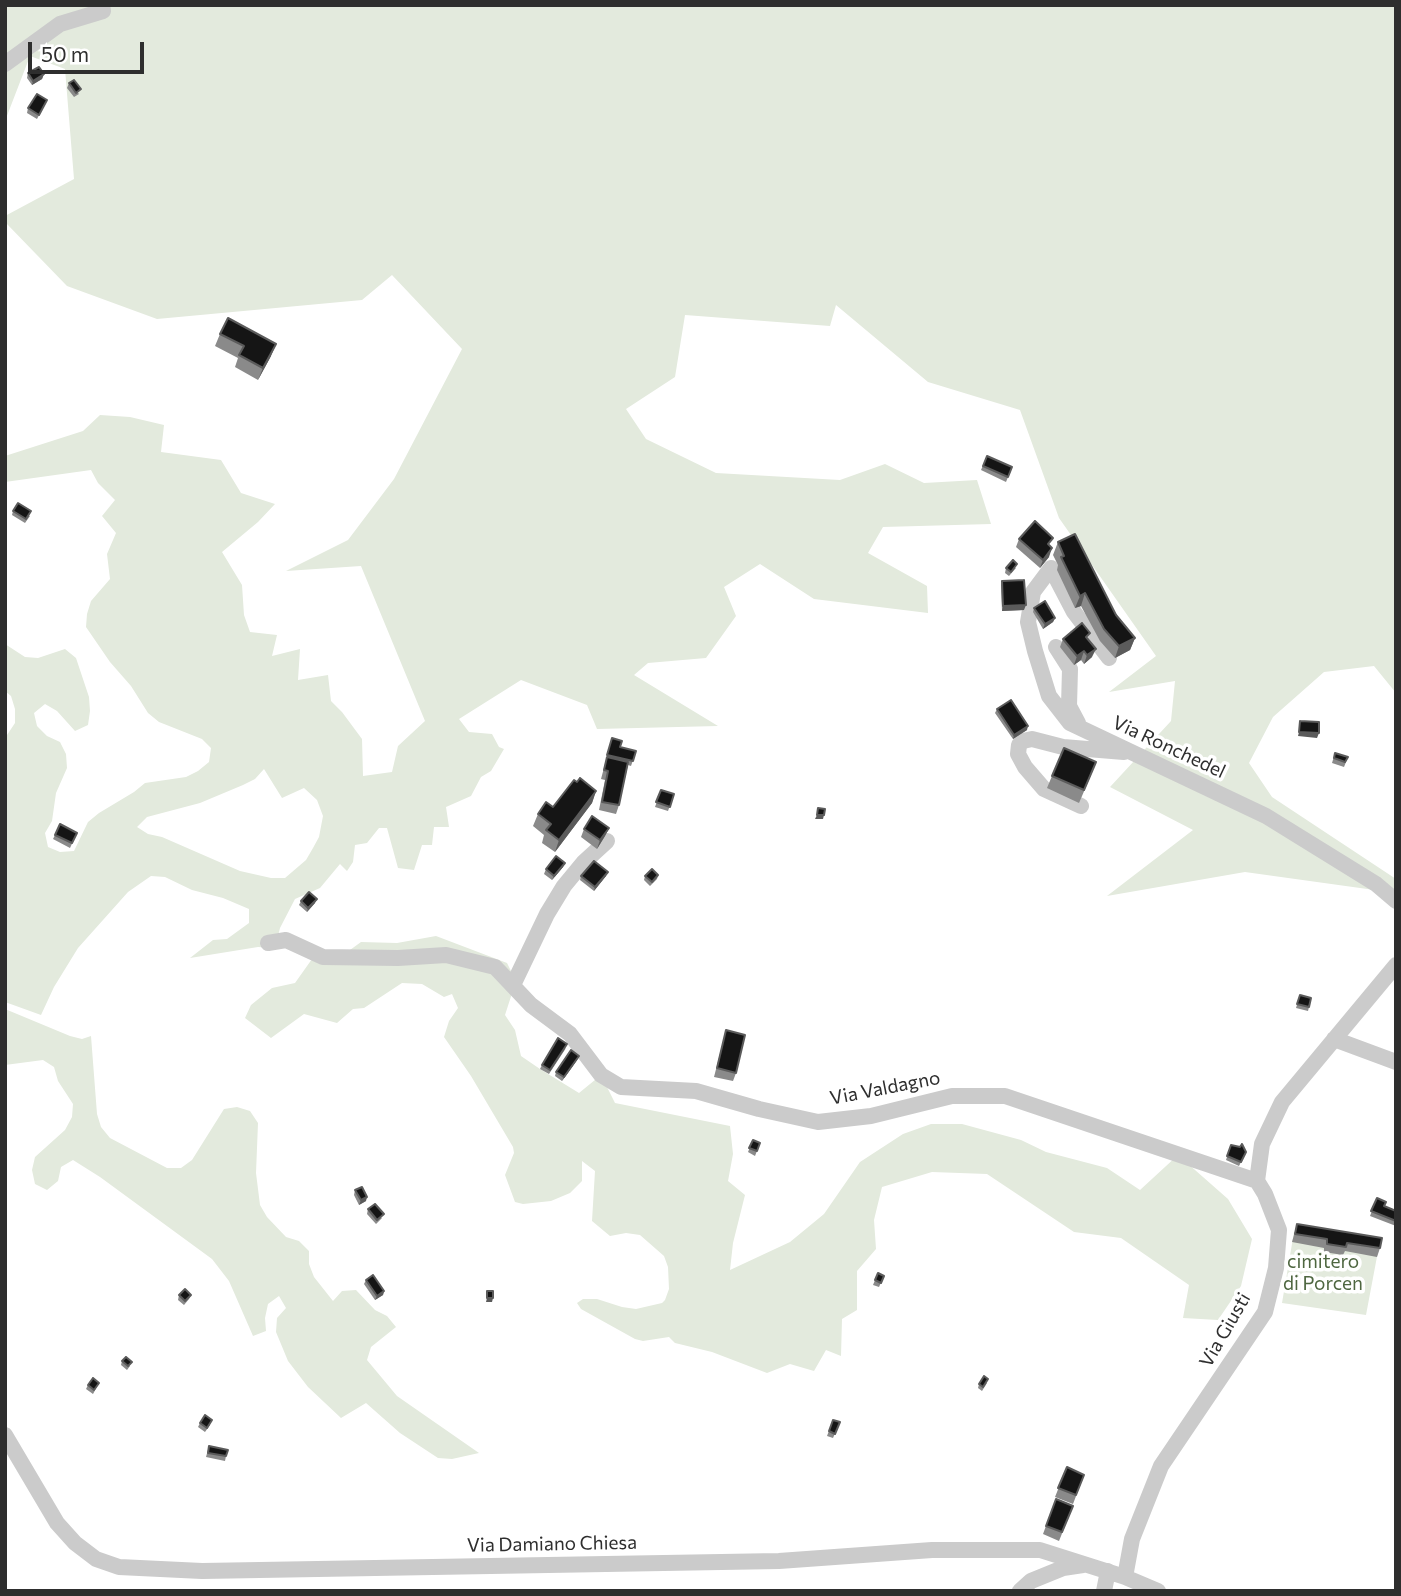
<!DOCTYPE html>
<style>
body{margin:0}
#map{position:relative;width:1401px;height:1596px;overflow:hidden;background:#fff;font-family:Commissioner,sans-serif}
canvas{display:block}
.frame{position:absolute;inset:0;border:7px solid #2e2e2e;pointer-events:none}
.scale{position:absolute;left:28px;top:42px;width:116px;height:32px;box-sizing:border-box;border:4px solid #2e2e2e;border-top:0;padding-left:9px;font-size:21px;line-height:24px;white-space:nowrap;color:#2e2e2e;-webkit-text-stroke:5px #fff;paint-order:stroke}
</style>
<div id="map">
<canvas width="1401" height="1596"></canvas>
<div class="frame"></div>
<div class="scale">50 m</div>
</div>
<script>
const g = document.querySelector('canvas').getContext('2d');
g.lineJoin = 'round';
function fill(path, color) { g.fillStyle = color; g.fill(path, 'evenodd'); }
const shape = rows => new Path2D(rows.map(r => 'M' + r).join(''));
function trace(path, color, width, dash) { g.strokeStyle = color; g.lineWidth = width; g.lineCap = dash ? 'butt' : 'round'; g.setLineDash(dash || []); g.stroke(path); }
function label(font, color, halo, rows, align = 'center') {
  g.font = font + ' Commissioner,sans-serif'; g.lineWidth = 7; g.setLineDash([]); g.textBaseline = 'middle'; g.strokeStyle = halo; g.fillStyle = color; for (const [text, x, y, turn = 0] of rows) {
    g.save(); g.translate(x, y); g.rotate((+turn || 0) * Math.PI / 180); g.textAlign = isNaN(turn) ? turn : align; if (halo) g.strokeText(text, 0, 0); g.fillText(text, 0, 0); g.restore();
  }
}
fill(shape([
 [5,5,1396,5,1396,693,1374,666,1324,672,1273,717,1249,763,1272,797,1396,879,1396,893,1245,872,1107,896,1193,830,1110,787,1171,721,1175,681,1109,692,1156,656,1059,518,1020,410,928,382,836,305,830,326,685,315,675,377,626,409,646,439,716,473,840,480,885,464,924,483,977,480,991,524,883,527,868,553,927,586,928,613,814,599,760,564,724,587,736,616,706,658,648,663,634,675,718,726,597,729,587,705,521,680,459,719,469,732,492,734,499,747,504,749,491,771,481,777,471,796,446,807,449,827,434,827,432,845,422,845,414,870,398,868,387,828,379,828,367,843,355,845,353,862,347,871,340,864,320,888,295,899,280,928,275,948,258,947,190,958,213,940,227,939,249,923,249,909,223,898,192,890,165,877,151,876,128,892,78,948,54,987,41,1015,5,1002,5,738,15,723,15,709,11,696,5,691,5,644,25,657,38,658,65,649,76,658,89,697,90,711,88,725,75,731,57,711,45,704,34,713,37,726,47,736,60,742,66,754,67,768,56,793,52,821,45,833,48,847,60,852,74,851,88,822,99,813,134,792,145,783,186,777,198,771,209,762,211,748,202,739,159,722,148,713,131,686,110,662,86,627,87,614,91,601,110,579,107,554,116,533,102,516,115,500,98,483,91,470,5,482,5,456,83,431,100,415,130,417,164,425,161,452,221,460,241,493,275,504,258,522,222,552,242,585,244,615,250,632,277,635,272,656,300,649,298,680,328,675,331,701,342,712,362,739,363,776,392,772,398,746,425,721,361,566,286,571,348,540,394,479,462,349,392,275,362,300,157,319,67,286,5,222,5,216,74,179,65,69,30,56,5,121],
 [264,769,282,798,304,788,317,800,323,816,319,837,313,848,306,860,285,878,271,878,240,871,162,837,148,834,137,827,147,817,200,803,243,785,255,779],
 [436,936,507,963,516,981,505,1015,515,1030,521,1056,540,1069,579,1093,601,1075,615,1103,730,1126,733,1154,728,1181,745,1195,733,1243,730,1270,790,1242,824,1214,860,1162,903,1134,931,1124,962,1124,1021,1140,1046,1152,1107,1168,1140,1190,1178,1155,1228,1199,1252,1239,1241,1286,1218,1320,1183,1318,1189,1285,1121,1238,1074,1232,987,1174,932,1172,882,1187,874,1220,876,1249,857,1271,857,1310,842,1319,841,1356,826,1350,814,1371,790,1364,767,1373,712,1352,675,1343,669,1337,643,1341,635,1339,581,1309,577,1303,583,1299,597,1299,622,1307,636,1309,662,1303,665,1300,669,1289,668,1267,664,1256,640,1235,626,1233,610,1236,592,1221,595,1171,582,1161,582,1181,570,1193,551,1201,523,1204,515,1202,505,1175,514,1153,513,1147,471,1076,444,1037,449,1021,458,1008,452,994,444,997,422,984,402,983,364,1008,353,1009,337,1023,304,1014,271,1038,245,1018,251,1005,272,988,295,983,312,959,339,958,361,942,397,943],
 [5,1009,70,1036,82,1039,91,1036,97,1114,101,1127,110,1138,167,1168,181,1168,192,1160,224,1109,237,1107,250,1111,258,1123,256,1173,260,1205,267,1217,286,1237,299,1241,309,1251,309,1264,314,1277,333,1301,342,1291,356,1290,375,1310,387,1316,396,1327,371,1347,367,1360,397,1396,479,1453,452,1459,438,1458,400,1433,366,1403,341,1418,308,1387,288,1361,276,1332,277,1318,286,1308,279,1296,268,1304,265,1318,266,1331,253,1336,229,1281,212,1259,100,1177,73,1160,61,1167,58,1181,47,1190,35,1184,32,1170,35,1157,65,1130,72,1117,73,1104,58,1081,54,1067,43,1060,5,1065],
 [1294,1232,1379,1246,1366,1315,1282,1303]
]), '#e3eadd');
trace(shape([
 [5,64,60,24,103,11,102,5],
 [1056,647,1070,669,1069,706,1078,723],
 [1109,658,1074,612,1051,568,1033,592,1028,622,1035,651,1049,696,1070,723,1266,816,1376,884,1396,901],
 [1081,806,1044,789,1025,767,1018,754,1019,745,1023,741,1032,739,1063,747,1124,752],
 [268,943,286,940,323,957,398,958,446,955,495,967,531,1005,570,1034,601,1075,621,1087,696,1091,759,1109,818,1122,871,1116,952,1096,1005,1096,1257,1181],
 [513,985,547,914,564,886,583,863,607,841],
 [1334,1039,1396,1062],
 [5,1435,57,1523,75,1543,96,1559,119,1567,202,1571,779,1561,932,1550,1040,1550,1125,1577,1158,1591],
 [1125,1577,1132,1539,1161,1466,1265,1312,1276,1268,1279,1230,1265,1194,1257,1181,1262,1144,1282,1102,1396,965],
 [1020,1591,1031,1581,1063,1568,1083,1565],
 [1104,1591,1108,1571]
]), '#cbcbcb', 16);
fill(shape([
 [28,73,44,74,42,79,32,85,27,78],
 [69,83,79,94,74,97,67,88],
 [47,100,37,119,27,113,28,108],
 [220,334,271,356,258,380,235,367,238,358,215,346],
 [987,456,1012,467,1006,482,981,470],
 [13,511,30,516,25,523,12,515],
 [1019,539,1049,557,1040,568,1016,547],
 [1058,542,1135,638,1130,650,1115,658,1100,641,1081,606,1075,608,1057,570,1058,565,1053,555],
 [1006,568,1016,568,1009,576,1005,573],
 [1002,581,1024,610,1002,611,1001,585],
 [1034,608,1055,618,1053,622,1043,629,1033,612],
 [1063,639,1092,657,1084,664,1081,660,1074,665,1060,647],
 [997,709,1027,730,1013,739,995,713],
 [612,738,620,747,636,751,631,766,628,765,619,805,616,814,599,810,605,780,601,779],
 [1335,753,1348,757,1344,767,1332,763],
 [1091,775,1079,803,1047,788,1052,776],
 [577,782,596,791,592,803,555,852,542,843,544,835,533,826,538,814,553,807],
 [661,790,674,794,668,811,655,807],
 [609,828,605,836,597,849,581,837,584,829],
 [77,833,70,848,53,839,55,835],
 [563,867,552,880,544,874,546,869],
 [658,875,657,879,650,886,644,880,645,876],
 [581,876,606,876,594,891,580,880],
 [301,901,315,903,307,912,299,905],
 [1300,995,1309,1007,1308,1011,1296,1008],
 [726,1030,736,1073,733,1081,714,1077],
 [566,1048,549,1074,540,1069,542,1065],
 [577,1060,562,1081,555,1076,556,1072],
 [753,1140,760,1143,755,1156,748,1152],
 [1231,1145,1246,1152,1239,1166,1226,1160],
 [355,1190,366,1201,359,1205,354,1195],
 [1377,1198,1384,1206,1396,1211,1396,1226,1370,1216],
 [368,1209,382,1218,376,1224,367,1214],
 [1297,1224,1380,1248,1377,1257,1345,1251,1343,1255,1324,1252,1324,1248,1292,1242],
 [878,1273,884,1276,879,1287,873,1285],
 [366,1280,384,1291,383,1295,375,1300,364,1284],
 [179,1295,191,1295,189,1299,184,1305,178,1300],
 [122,1361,130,1366,127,1370,121,1365],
 [99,1383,93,1394,86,1389,88,1385],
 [987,1383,982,1391,978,1388,979,1384],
 [833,1420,840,1422,833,1438,827,1436],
 [200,1423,210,1425,205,1432,198,1427],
 [209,1446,226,1456,225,1461,206,1457],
 [1067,1467,1084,1475,1073,1504,1055,1497],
 [1056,1499,1073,1506,1059,1541,1043,1534]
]), '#8a8a8a');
fill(shape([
 [44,74,42,79,32,85,33,81],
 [276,344,271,356,258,380,263,368],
 [1052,548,1049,557,1040,568,1043,560],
 [1085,593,1081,606,1075,608,1080,596],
 [1026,605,1024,610,1002,611,1003,606],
 [1055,618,1053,622,1043,629,1045,624],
 [1135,638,1130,650,1115,658,1119,646],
 [1096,649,1092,657,1084,664,1087,655],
 [1084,651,1081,660,1074,665,1077,656],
 [1028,726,1027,730,1013,739,1014,735],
 [1299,732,1319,733,1317,738,1298,736],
 [596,791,592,803,555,852,559,840],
 [817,815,824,815,823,819,815,819],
 [609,828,605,836,597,849,600,840],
 [565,863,563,867,552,880,554,876],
 [608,872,606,876,594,891,595,887],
 [317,899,315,903,307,912,308,908],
 [579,1056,577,1060,562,1081,564,1077],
 [367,1197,366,1201,359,1205,361,1200],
 [384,1291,383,1295,375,1300,377,1296],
 [487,1298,493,1298,492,1302,486,1302]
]), '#5b5b5b');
const building = shape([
 [39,67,44,74,33,81,28,73,39,67],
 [74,80,81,89,76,93,69,83,74,80],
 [37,94,47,100,39,115,28,108,37,94],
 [228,318,276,344,263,368,239,355,244,346,220,334,228,318],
 [987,456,1012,467,1008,477,983,466,987,456],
 [18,503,31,511,26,519,13,511,18,503],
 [1035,521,1053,538,1048,544,1052,548,1043,560,1019,539,1035,521],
 [1075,534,1116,615,1135,638,1119,646,1104,629,1085,593,1080,596,1061,557,1064,556,1058,542,1075,534],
 [1013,560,1017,564,1011,572,1006,568,1013,560],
 [1024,580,1026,605,1003,606,1002,581,1024,580],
 [1045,601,1055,618,1045,624,1034,608,1045,601],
 [1082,623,1090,633,1086,637,1096,649,1087,655,1084,651,1077,656,1063,639,1082,623],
 [1011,700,1028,726,1014,735,997,709,1011,700],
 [1300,721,1319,722,1319,733,1299,732,1300,721],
 [612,738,622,741,620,747,636,751,633,761,607,755,612,738],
 [1064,748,1096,762,1084,790,1052,776,1064,748],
 [1335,753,1348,757,1345,762,1334,758,1335,753],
 [607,757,628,762,619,805,602,802,608,771,604,770,607,757],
 [580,778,596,791,559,840,546,830,551,824,538,814,546,802,553,807,574,780,577,782,580,778],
 [661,790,674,794,670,807,656,802,661,790],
 [818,808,825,809,824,815,817,815,818,808],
 [592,816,609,828,600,840,584,829,592,816],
 [60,824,77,833,72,843,55,835,60,824],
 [556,856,565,863,554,876,546,869,556,856],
 [594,861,608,872,595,887,581,876,594,861],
 [652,869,658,875,652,882,645,876,652,869],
 [309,892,317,899,308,908,301,901,309,892],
 [1300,995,1311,998,1309,1007,1297,1004,1300,995],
 [726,1030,745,1035,736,1073,717,1068,726,1030],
 [558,1038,567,1044,550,1070,542,1065,558,1038],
 [571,1050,579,1056,564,1077,556,1072,571,1050],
 [753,1140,760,1143,757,1151,749,1148,753,1140],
 [1242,1144,1246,1152,1241,1162,1227,1156,1231,1145,1240,1147,1242,1144],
 [362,1187,367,1197,361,1200,355,1190,362,1187],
 [1377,1198,1386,1202,1384,1206,1396,1211,1396,1221,1371,1211,1377,1198],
 [375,1204,384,1214,377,1220,368,1209,375,1204],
 [1297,1224,1382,1238,1380,1248,1347,1243,1346,1247,1327,1244,1327,1239,1295,1234,1297,1224],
 [878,1273,884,1276,881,1283,875,1280,878,1273],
 [373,1275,384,1291,377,1296,366,1280,373,1275],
 [185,1289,191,1295,185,1301,179,1295,185,1289],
 [487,1291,493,1291,493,1298,487,1298,487,1291],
 [126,1357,132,1362,128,1366,122,1361,126,1357],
 [984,1376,988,1379,983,1387,979,1384,984,1376],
 [93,1378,99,1383,94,1390,88,1385,93,1378],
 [205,1415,212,1420,207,1428,200,1423,205,1415],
 [833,1420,840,1422,835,1434,829,1431,833,1420],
 [209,1446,228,1450,226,1456,208,1453,209,1446],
 [1067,1467,1084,1475,1076,1495,1058,1488,1067,1467],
 [1056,1499,1073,1506,1062,1532,1046,1526,1056,1499]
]);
fill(building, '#151515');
trace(building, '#5b5b5b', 2);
label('19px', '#2e2e2e', '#fff', [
 ["Via Ronchedel",1169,747,25],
 ["Via Valdagno",885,1088,-11],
 ["Via Giusti",1225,1330,-60],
 ["Via Damiano Chiesa",552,1544,-1]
]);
label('19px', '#4e6640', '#fff', [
 ["cimitero",1323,1262],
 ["di Porcen",1323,1284]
]);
</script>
